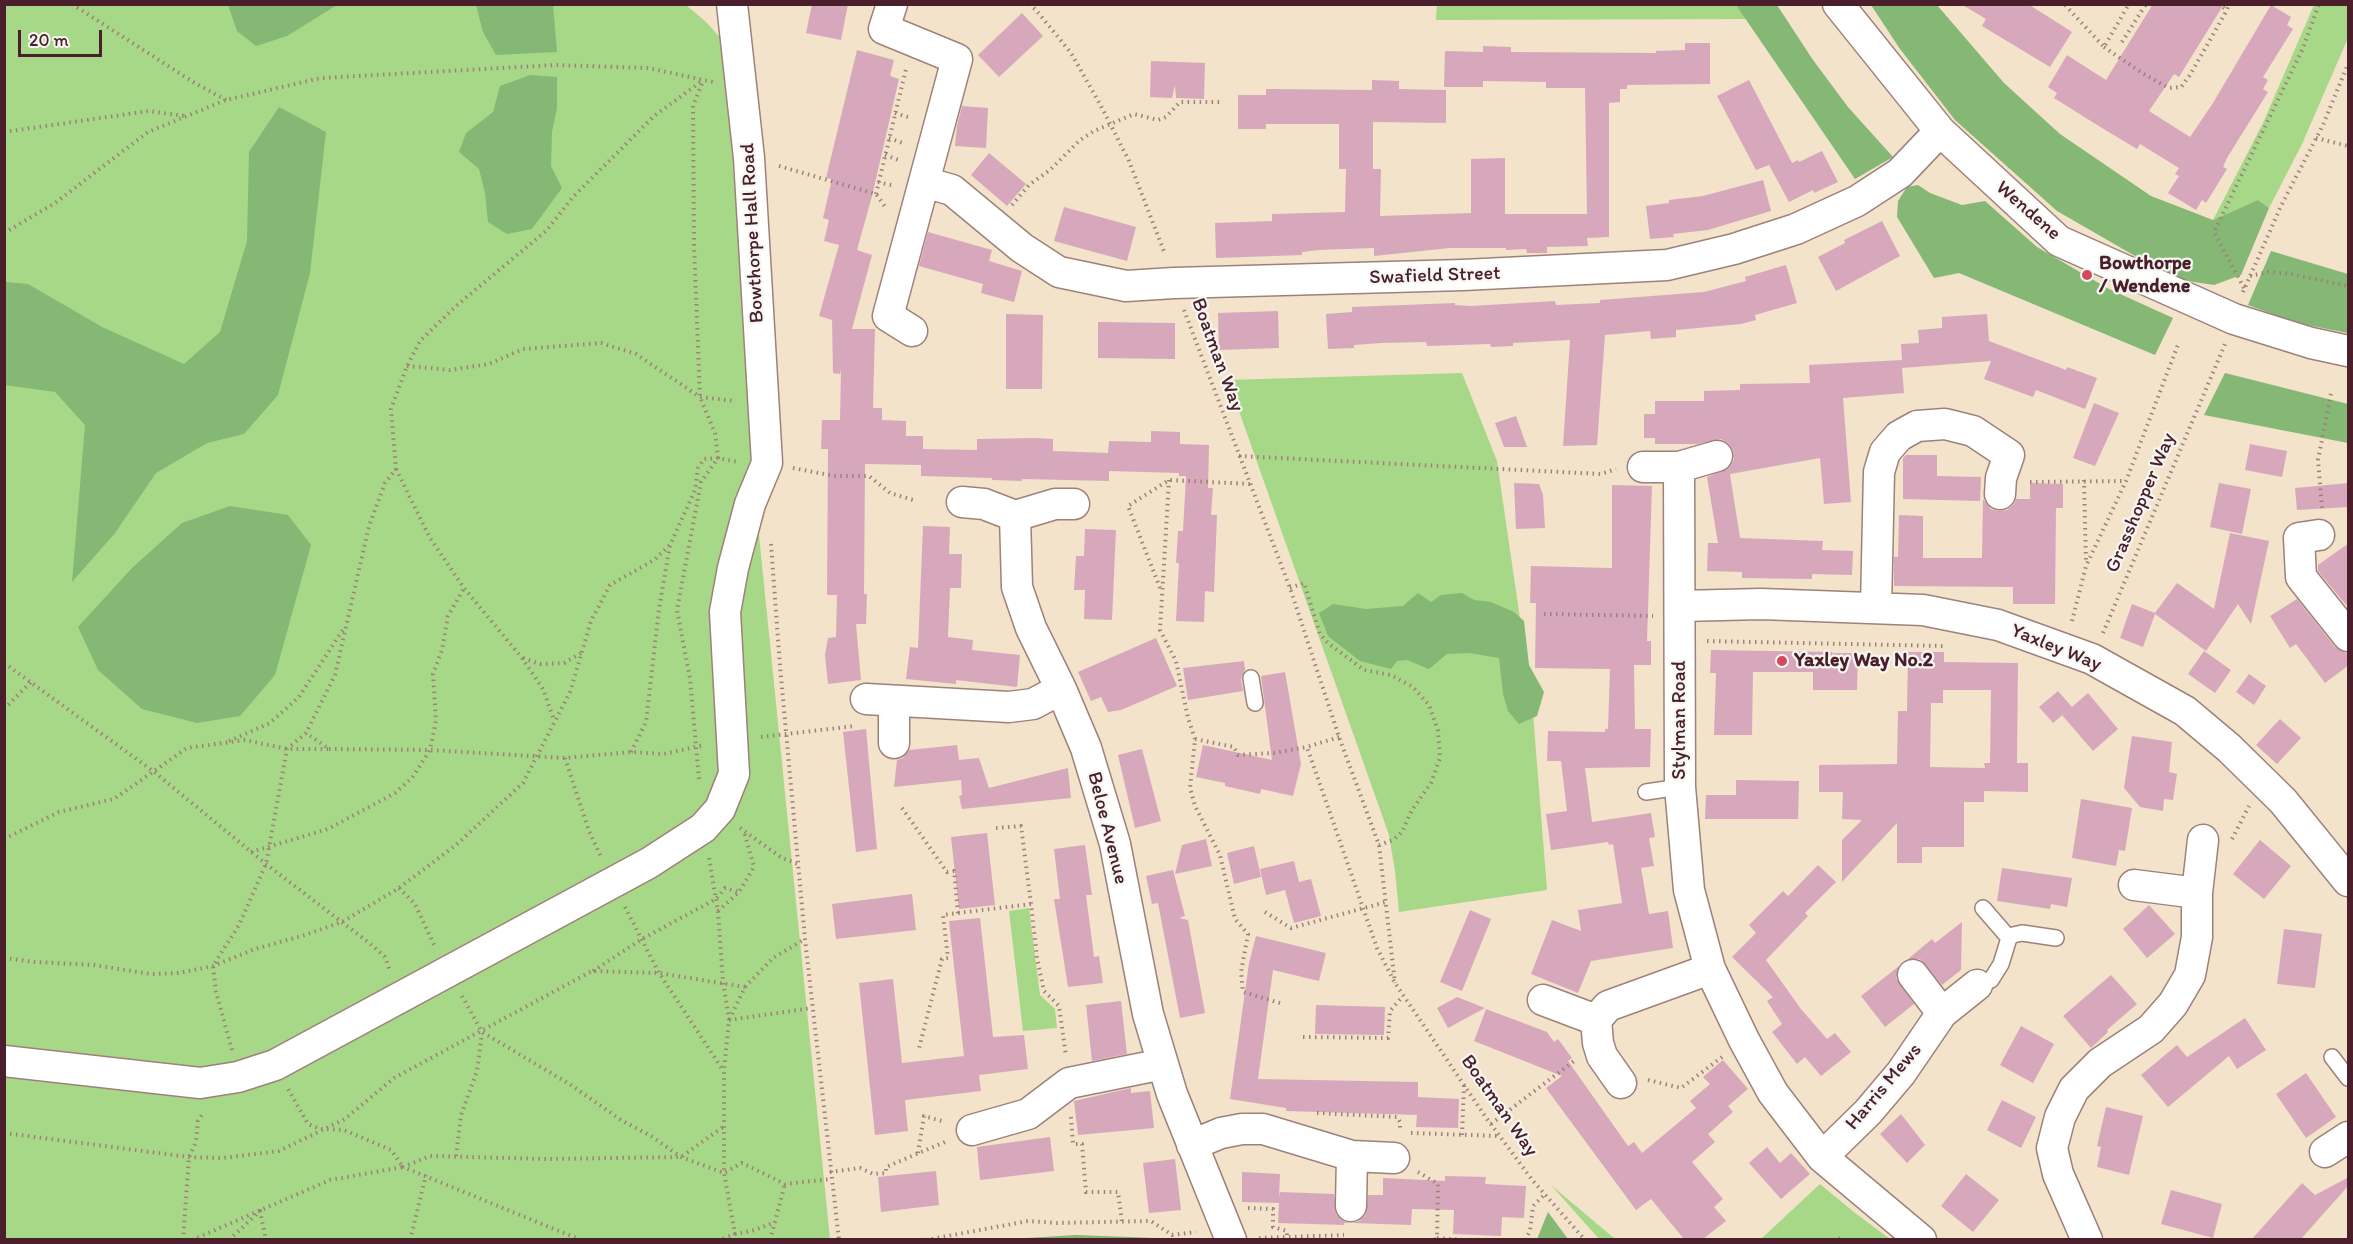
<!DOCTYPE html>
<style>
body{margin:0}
#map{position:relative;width:2353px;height:1244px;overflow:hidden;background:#f2e3ca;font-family:Itim,sans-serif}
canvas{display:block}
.frame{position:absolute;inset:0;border:6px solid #4a1f2b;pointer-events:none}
.scale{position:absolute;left:18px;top:30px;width:84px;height:27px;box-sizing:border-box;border:3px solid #4a1f2b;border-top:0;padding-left:8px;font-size:18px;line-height:21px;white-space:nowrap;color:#4a1f2b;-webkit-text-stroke:4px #f6f6f2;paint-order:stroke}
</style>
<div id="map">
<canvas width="2353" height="1244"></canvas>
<div class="frame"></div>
<div class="scale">20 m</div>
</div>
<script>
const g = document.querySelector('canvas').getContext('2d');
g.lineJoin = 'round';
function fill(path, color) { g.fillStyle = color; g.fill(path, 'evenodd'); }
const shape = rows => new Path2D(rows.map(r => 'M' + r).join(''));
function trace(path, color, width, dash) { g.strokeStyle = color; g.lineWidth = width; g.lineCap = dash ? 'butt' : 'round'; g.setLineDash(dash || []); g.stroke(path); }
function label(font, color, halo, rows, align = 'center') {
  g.font = font + ' Itim,sans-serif'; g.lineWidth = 4.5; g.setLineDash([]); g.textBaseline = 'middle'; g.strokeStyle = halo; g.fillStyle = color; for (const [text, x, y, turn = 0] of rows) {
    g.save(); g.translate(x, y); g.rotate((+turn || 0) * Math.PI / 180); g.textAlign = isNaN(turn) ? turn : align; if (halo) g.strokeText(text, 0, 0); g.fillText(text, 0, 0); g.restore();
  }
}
fill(shape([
 [1437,4,1736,4,1747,19,1436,20],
 [5,5,686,5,706,22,725,43,733,66,758,525,830,1239,5,1240],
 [2314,5,2348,5,2348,38,2302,144,2269,208,2258,200,2213,220,2263,123],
 [1462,373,1497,461,1532,701,1547,890,1399,912,1395,871,1389,835,1228,380],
 [1029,908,1040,995,1055,1009,1057,1028,1023,1031,1009,911],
 [1820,1184,1855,1213,1890,1239,1761,1239],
 [1551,1185,1615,1239,1599,1239]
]), '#a6d887');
fill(shape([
 [228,5,228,4,337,5,287,36,256,46,237,31],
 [476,5,553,5,557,52,496,55,483,32],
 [1736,5,1777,5,1813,60,1848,107,1893,157,1855,179],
 [1871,5,1937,5,2004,83,2060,134,2151,196,2213,220,2258,200,2269,208,2241,275,2214,285,2175,279,2057,211,1955,120,1900,49],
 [530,75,557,77,557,108,552,132,551,166,562,188,532,229,507,234,488,222,485,193,479,169,459,152,466,133,493,112,500,86],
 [279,107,326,132,310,273,278,395,244,434,207,443,156,473,115,533,72,582,85,425,55,392,5,385,5,282,28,284,102,327,184,364,220,332,247,241,249,152],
 [1918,185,1930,193,1962,205,1985,201,2037,247,2109,289,2173,318,2155,355,1959,273,1934,278,1897,217,1898,201,1907,187],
 [2271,251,2348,274,2348,333,2297,323,2248,305],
 [2225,373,2348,404,2348,443,2204,415],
 [230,506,288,515,311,545,275,675,240,716,197,723,142,709,98,670,78,627,132,568,182,523],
 [1418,593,1431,602,1441,595,1462,593,1474,600,1491,602,1514,612,1524,621,1529,665,1544,692,1537,716,1519,724,1508,711,1503,694,1499,658,1469,653,1447,654,1429,669,1407,660,1397,661,1391,669,1360,661,1328,636,1319,613,1333,604,1366,609,1403,606],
 [1548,1212,1568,1239,1537,1239],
 [1076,1235,1156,1238,1159,1239,1010,1239]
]), '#84b874');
fill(shape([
 [812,4,848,4,841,40,806,33],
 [1961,4,2028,4,2072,32,2050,67,1982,26,1986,19],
 [2153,4,2224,4,2179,77,2174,74,2149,111,2190,137,2213,103,2271,5,2291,17,2287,25,2293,29,2263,77,2268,80,2263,89,2268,92,2227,158,2223,167,2227,169,2206,203,2202,200,2196,210,2168,193,2179,176,2175,174,2179,168,2140,144,2137,149,2102,128,2054,98,2057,93,2048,87,2067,55,2106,80],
 [1022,13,1043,36,999,77,978,55],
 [1685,43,1710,43,1710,84,1627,85,1627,89,1620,89,1620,102,1609,103,1609,237,1587,238,1588,246,1547,247,1547,253,1527,253,1526,249,1506,250,1506,248,1450,248,1374,256,1374,248,1319,250,1302,252,1302,255,1216,258,1215,223,1272,221,1272,214,1345,212,1346,169,1339,169,1339,124,1266,124,1266,129,1238,129,1238,95,1266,95,1266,89,1372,90,1372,80,1399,81,1399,89,1446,90,1446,123,1373,122,1373,169,1381,169,1380,216,1471,213,1471,159,1505,158,1505,214,1587,214,1585,88,1546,88,1546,82,1483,81,1483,87,1444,87,1445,51,1483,52,1483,46,1511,47,1511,52,1656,53,1656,51,1685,50],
 [857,50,894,60,890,76,899,79,872,196,857,250,872,255,852,329,875,329,873,408,882,408,882,420,906,421,906,436,923,436,923,449,977,450,977,439,1036,438,1053,439,1053,451,1108,453,1109,441,1151,442,1151,431,1180,432,1180,444,1209,445,1208,488,1213,488,1211,515,1217,515,1214,592,1205,591,1204,622,1176,621,1179,563,1176,563,1178,531,1183,531,1186,476,1179,476,1179,473,1109,471,1109,481,1022,479,1022,481,992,480,992,478,921,476,921,465,865,464,864,594,867,594,866,624,856,624,861,680,828,684,825,655,828,638,836,637,837,595,827,595,828,449,821,449,822,420,840,420,841,370,840,374,833,373,832,320,819,316,839,245,824,241,829,220,823,218,832,179,826,178],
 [1151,61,1205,63,1204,99,1176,98,1175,85,1172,98,1150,97],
 [1749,80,1792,163,1798,160,1799,162,1822,151,1838,182,1814,193,1813,190,1789,202,1769,165,1756,170,1717,96],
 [962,106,988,108,986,148,955,146,957,126],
 [989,153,1026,184,1007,206,971,175],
 [1763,180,1771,211,1708,230,1673,234,1674,237,1650,239,1646,206,1669,203,1669,200,1703,196],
 [1064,207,1136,227,1127,261,1054,241],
 [1882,221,1900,256,1836,291,1818,257,1845,243,1844,240],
 [928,232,992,250,989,261,1022,271,1014,302,981,293,983,284,919,266],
 [1786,265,1797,303,1755,315,1756,320,1741,324,1676,330,1676,337,1651,339,1650,331,1605,335,1597,445,1563,446,1570,340,1513,343,1513,346,1491,347,1490,344,1427,346,1426,342,1381,343,1354,345,1354,348,1328,349,1326,314,1352,312,1352,307,1455,303,1455,305,1471,306,1555,301,1556,305,1600,303,1600,300,1704,292,1746,281,1745,277],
 [1278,311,1279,348,1219,350,1218,313],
 [1006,314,1043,315,1042,389,1006,389],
 [1987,314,1989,341,2066,370,2067,367,2097,378,2085,409,2036,390,2033,397,1984,379,1991,361,1902,368,1904,393,1843,398,1851,502,1824,504,1820,458,1730,474,1740,538,1823,541,1822,550,1853,551,1852,575,1812,574,1812,579,1742,578,1742,572,1707,571,1708,543,1718,543,1707,477,1729,468,1734,460,1733,451,1728,443,1721,439,1697,444,1655,444,1655,438,1644,438,1644,414,1655,414,1655,401,1704,401,1704,391,1740,390,1740,384,1810,383,1809,365,1902,360,1901,344,1919,343,1918,330,1942,328,1942,317],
 [1098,322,1175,323,1175,359,1098,358],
 [2094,403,2119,413,2095,466,2073,458],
 [1516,416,1527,447,1504,447,1495,423],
 [2250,444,2287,451,2282,477,2245,470],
 [1906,455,1937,455,1937,476,1981,477,1980,501,1903,499,1903,458],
 [1514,483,1539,484,1543,495,1545,528,1516,529],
 [2030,483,2063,484,2063,508,2056,508,2055,604,2013,604,2013,587,1894,586,1894,557,1898,557,1899,515,1923,516,1923,558,1982,558,1983,499,1991,509,1998,511,2007,510,2014,504,2016,499,2030,499],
 [2219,483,2251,489,2242,534,2210,527],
 [2349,483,2349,507,2297,510,2295,488],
 [1612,485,1652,486,1647,641,1651,641,1651,665,1634,665,1635,729,1651,729,1650,767,1585,768,1592,822,1651,813,1655,837,1649,838,1654,866,1641,868,1649,914,1668,911,1673,948,1591,961,1578,993,1531,974,1552,920,1581,931,1578,910,1622,903,1613,844,1609,845,1608,842,1551,850,1546,814,1567,811,1561,761,1547,761,1548,731,1605,732,1605,729,1608,729,1610,669,1535,668,1536,603,1530,603,1531,566,1612,568],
 [923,526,950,527,949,554,962,554,961,588,950,588,948,637,973,640,972,650,1020,655,1017,687,956,680,956,684,906,679,910,647,918,648],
 [1085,529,1116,530,1112,620,1084,619,1085,590,1074,590,1076,556,1084,556],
 [2230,533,2269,541,2251,624,2238,604,2206,651,2155,614,2143,647,2120,638,2132,604,2155,613,2177,583,2214,609],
 [2349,543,2349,603,2346,605,2318,571,2318,565],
 [2297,599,2335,647,2349,655,2349,665,2325,683,2296,644,2290,648,2270,616],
 [1156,638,1177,686,1121,710,1108,712,1101,697,1091,701,1078,672],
 [1711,650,1832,652,1833,655,1833,653,1858,653,1857,690,1813,690,1813,672,1753,672,1752,735,1714,735,1716,673,1710,673],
 [2204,651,2231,670,2215,693,2188,674],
 [1908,652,1944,652,1944,662,2018,663,2017,763,2028,763,2028,792,1984,791,1984,802,1964,802,1964,847,1922,847,1922,863,1897,863,1897,823,1842,882,1842,840,1862,820,1842,819,1843,792,1819,792,1819,765,1897,764,1898,711,1907,711],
 [1943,690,1991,690,1990,763,1984,763,1985,768,1930,767,1931,703,1943,703],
 [1244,661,1245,670,1241,679,1243,691,1188,700,1183,668],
 [1285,672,1301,764,1293,796,1261,789,1260,794,1225,786,1225,783,1196,777,1203,745,1272,760,1261,676],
 [2249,674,2266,686,2254,705,2236,692],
 [2058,691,2072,707,2088,693,2118,729,2093,751,2062,715,2066,712,2053,723,2039,707],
 [2280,719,2301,738,2277,764,2256,745],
 [866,729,877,849,856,852,843,732],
 [2132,736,2172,742,2169,772,2177,774,2173,800,2164,799,2163,811,2140,807,2124,788],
 [957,745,959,760,979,758,989,788,1068,768,1071,798,962,809,959,796,962,795,961,780,894,787,897,760,903,758,909,750],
 [1142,749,1161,821,1135,828,1118,755],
 [1736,780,1799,781,1798,819,1705,819,1706,795,1736,795],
 [2081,799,2132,808,2125,851,2119,850,2116,866,2072,858],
 [987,833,995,905,959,909,951,837],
 [1206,839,1212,866,1175,874,1182,845],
 [2260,840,2291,866,2264,899,2233,874],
 [1085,845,1092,895,1086,895,1094,957,1099,956,1103,983,1068,987,1054,899,1060,899,1054,849],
 [1254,846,1261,877,1234,884,1227,853],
 [1294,861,1299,882,1311,879,1321,916,1294,923,1285,890,1266,895,1260,869],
 [1818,865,1836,882,1805,913,1808,916,1766,960,1801,1009,1827,1039,1835,1033,1851,1052,1821,1076,1805,1057,1797,1064,1772,1032,1782,1024,1767,1001,1773,997,1732,957,1756,933,1749,925,1783,891,1788,896],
 [2002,868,2072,878,2067,907,2051,904,2050,909,1997,901],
 [1173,870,1185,916,1179,918,1188,920,1205,1013,1180,1018,1158,903,1152,904,1146,876],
 [912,894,916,930,836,939,832,904],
 [2149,905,2175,934,2147,958,2123,929],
 [1470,910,1491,919,1462,991,1440,982],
 [980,918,993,1037,1024,1035,1028,1069,979,1075,981,1091,905,1100,908,1131,875,1135,859,983,893,979,902,1063,964,1056,949,921],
 [1962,922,1961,970,1942,985,1920,959,1908,959,1932,939,1935,943],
 [2284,929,2322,934,2315,988,2277,984],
 [1256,936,1326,953,1319,981,1273,970,1258,1079,1418,1082,1418,1097,1459,1099,1458,1128,1416,1127,1417,1115,1286,1111,1286,1108,1230,1099,1249,963],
 [1899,966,1896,978,1914,1004,1885,1027,1861,996],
 [2111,975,2137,1004,2107,1030,2108,1032,2091,1048,2063,1016],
 [1457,997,1485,1008,1448,1028,1437,1008],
 [1121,1001,1127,1054,1092,1061,1086,1005],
 [1316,1005,1385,1007,1384,1035,1315,1034],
 [1486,1009,1547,1032,1554,1042,1558,1039,1572,1058,1568,1061,1628,1146,1634,1142,1642,1153,1696,1108,1690,1101,1710,1084,1703,1077,1723,1060,1748,1089,1728,1106,1733,1112,1708,1134,1715,1142,1692,1162,1723,1199,1714,1207,1726,1221,1703,1239,1684,1239,1651,1199,1636,1210,1546,1088,1562,1076,1474,1041],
 [2245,1018,2266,1050,2237,1069,2229,1056,2168,1107,2141,1075,2177,1045,2187,1057],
 [2021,1026,2054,1044,2033,1083,2000,1065],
 [2306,1073,2336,1117,2306,1138,2276,1094],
 [1131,1088,1131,1093,1150,1091,1154,1128,1078,1135,1074,1101],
 [2002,1100,2036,1117,2021,1148,1987,1130],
 [2106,1107,2143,1116,2129,1175,2097,1167,2101,1147,2097,1146],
 [1901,1114,1925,1145,1907,1163,1880,1134],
 [1050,1137,1054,1171,980,1180,977,1147],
 [1767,1147,1780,1163,1791,1153,1810,1174,1781,1199,1749,1163],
 [1175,1159,1181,1210,1149,1213,1143,1163],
 [936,1171,939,1205,881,1212,878,1177],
 [1242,1172,1280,1174,1279,1198,1280,1192,1334,1194,1336,1214,1342,1220,1349,1223,1344,1223,1344,1225,1278,1223,1279,1203,1242,1202],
 [1966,1174,1999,1200,1973,1232,1941,1206],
 [1445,1176,1486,1177,1485,1184,1526,1186,1524,1218,1502,1217,1501,1236,1453,1234,1454,1210,1412,1209,1411,1225,1352,1223,1360,1221,1366,1214,1368,1195,1383,1195,1383,1178,1445,1181],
 [2349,1177,2349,1185,2301,1239,2252,1239,2302,1183,2315,1195],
 [2171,1190,2222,1204,2213,1238,2161,1224]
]), '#d7a8bc');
const service = shape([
 [1251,678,1255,703],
 [1646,792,1680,787],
 [1983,908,2009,938],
 [1977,985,1991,980,2001,964,2009,938,2013,935,2022,933,2056,938],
 [2332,1057,2348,1078]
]);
const minor = shape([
 [892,4,884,29,957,59,924,182,952,190,1022,248,1059,272,1126,286,1174,283,1463,275,1667,265,1734,249,1796,229,1857,201,1900,173,1940,131],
 [1838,4,1940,131,2059,241,2234,319,2311,343,2348,351],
 [912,331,888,316,924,182],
 [1717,456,1679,467,1680,787,1689,890,1710,969,1744,1040,1773,1093,1822,1157,1921,1240],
 [1643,467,1679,467],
 [962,502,984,504,1015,516,1055,504,1074,504],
 [1015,516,1017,587,1031,628,1061,689,1086,748,1115,844,1148,1014,1172,1094,1231,1240],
 [2319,535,2299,538,2301,577,2348,636],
 [1681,606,1761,604,1923,610,1998,625,2092,659,2185,711,2229,748,2283,801,2348,881],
 [1876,607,1879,472,1885,452,1899,436,1917,426,1945,424,1973,431,2009,455,2001,478,2000,494],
 [866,699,1009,707,1033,704,1061,689],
 [894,743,894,701],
 [2134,885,2197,893],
 [1913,975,1942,1013],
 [1543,1000,1596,1020,1608,1006,1710,969],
 [1596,1020,1598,1043,1602,1056,1621,1083],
 [4,1061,200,1083,238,1077,275,1065,649,863,703,828,720,809,734,774,725,612,733,568,750,504,767,463,749,158,732,4],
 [972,1130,1028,1114,1069,1083,1163,1064],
 [1192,1145,1221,1133,1242,1129,1263,1129,1352,1156,1394,1158],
 [2325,1152,2348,1137],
 [1822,1157,1868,1112,1901,1073,1942,1013,1977,985],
 [1351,1206,1352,1156],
 [2087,1240,2058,1174,2052,1148,2060,1117,2074,1089,2100,1063,2151,1029,2173,1004,2190,975,2197,937,2197,893,2203,840]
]);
trace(service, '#9e817a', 18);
trace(minor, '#9e817a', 33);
trace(shape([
 [72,4,193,82,226,100],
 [1029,4,1036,10,1071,53,1101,106,1129,161,1165,254],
 [2218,4,2227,10,2229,4],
 [2065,5,2104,47,2129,4],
 [2122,42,2146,4],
 [2104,47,2142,73,2169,88,2181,87,2190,75,2227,10],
 [895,113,911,118],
 [4,132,149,111,184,116],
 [889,138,905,144],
 [2316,138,2348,146],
 [885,155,901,161],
 [779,166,876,194,886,208],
 [878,182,895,186],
 [876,194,906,69],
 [1012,205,1029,185,1050,170,1080,140,1094,131,1134,114,1158,120,1166,117,1180,102,1220,102],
 [4,233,55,203,148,132,226,100,321,78,555,65,648,68,713,82],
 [2250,276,2268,272,2291,274,2348,286],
 [2244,288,2214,232,2303,48,2319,4],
 [2243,292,2281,206,2323,125,2348,64],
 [1184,310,1290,588,1339,737,1379,845,1395,983],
 [407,366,450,370,489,364,523,349,601,343,636,354,700,397,735,401],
 [1239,456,1601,474,1616,469],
 [793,468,834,476,869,476,890,493,913,500],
 [396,469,430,538,464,588,522,658,543,689,554,720],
 [1169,480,1160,630,1176,661,1188,718,1195,739],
 [2084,480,2086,563],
 [2030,482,2126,481],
 [2322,508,2318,460,2331,394],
 [771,544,780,666,805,939,839,1240],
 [1160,588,1128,506,1169,480,1250,484],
 [1290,588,1304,583,1320,634,1328,643,1364,670,1391,675,1413,687,1429,705,1438,731,1440,758,1431,783,1412,810,1402,832,1393,840,1379,845],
 [1544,614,1653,616],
 [2072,621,2086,566,2126,481,2179,342],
 [2103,633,2225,344],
 [1707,641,1943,646],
 [523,658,540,664,564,663,581,653],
 [4,663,153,771,266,864,368,942,385,957,390,971],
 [4,709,31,682],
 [761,737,855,726],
 [1339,737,1307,747,1377,948,1395,983,1487,1119,1533,1181,1585,1240],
 [229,741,270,723,299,697,344,628],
 [329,749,430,750,565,758,631,752,664,754,704,745],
 [631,752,646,722,659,609,670,545],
 [565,758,589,831,601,857],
 [699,779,690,679,677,610,701,482,718,458,715,433,700,397,694,245,693,106,703,81],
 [902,808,947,872,954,871,958,913,943,915,948,958,942,959,918,1052],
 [740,828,782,858,798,864],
 [996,828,1021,826,1031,904],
 [4,839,59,812,114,799,187,748,245,740,287,749,329,749,306,733],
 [2232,839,2249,806],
 [251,852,328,829,395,793,412,778,430,750,436,721,433,674,442,650,448,616,464,588],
 [709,858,718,911,723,982,729,1020,724,1070,724,1173,735,1234,720,1240],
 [399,888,415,904,435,947],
 [625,907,659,973,723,1070],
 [718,911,739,892,754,867,744,832],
 [1265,912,1291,928,1386,902],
 [958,913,1031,904,1037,958,1044,991,1059,1006,1066,1056],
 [4,958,35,962,94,965,151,974,179,973,213,966,255,949,305,935,342,922,399,888,456,845,523,783,570,692,591,621,610,585,654,560,670,545,695,490,698,468,704,459,718,458,738,462],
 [593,971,642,939,716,899,725,888,739,892],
 [745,987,773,958,805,939],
 [462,996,482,1032,571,1085,621,1120,651,1136,681,1157,724,1173,742,1163,785,1184,831,1179],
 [1280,1003,1243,992,1241,972,1248,934,1235,919,1220,855,1195,806,1190,788,1195,739,1234,747,1238,755,1274,753,1307,747],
 [729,1020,812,1008],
 [1303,1037,1388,1038,1390,1011,1403,996],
 [232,1050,216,992,213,966,239,925,266,864,287,749,306,733,335,675,369,526,385,483,396,469,391,409,407,366,420,341,456,306,547,230,572,198,654,116,702,81],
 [1648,1080,1681,1088,1722,1057],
 [1317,1113,1397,1117,1400,1122,1400,1131],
 [1071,1117,1073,1144,1082,1144,1086,1192,1118,1192,1122,1222],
 [1491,1124,1574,1061],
 [4,1133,189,1157,223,1158,279,1151,345,1119,394,1078,592,971,659,973,745,987,729,1020],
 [1411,1133,1499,1136],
 [1462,1135,1464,1085],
 [918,1153,924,1116,945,1122],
 [456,1156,461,1115,477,1071,482,1033],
 [830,1172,860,1168,873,1174,886,1173,886,1167,945,1142],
 [1418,1172,1438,1184,1437,1238,1435,1240],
 [1248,1208,1273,1209,1273,1227,1287,1231,1287,1236],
 [1259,1238,1344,1235],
 [1437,1238,1464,1240],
 [183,1240,189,1157,196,1142,198,1121,204,1112],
 [192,1240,330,1180,403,1167,391,1150,344,1130,320,1129,308,1124,288,1089],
 [229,1240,260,1211,266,1240],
 [410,1240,426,1175],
 [581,1240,403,1167,430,1156,546,1159,681,1157,723,1127],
 [737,1240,735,1234,755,1230,775,1222],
 [770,1240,785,1184],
 [926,1240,1028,1221,1057,1223,1151,1221,1172,1235,1196,1232],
 [1525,1240,1530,1231,1533,1206,1545,1194],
 [1833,1240,1842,1238,1845,1240]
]), '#9e817a', 4, [1.5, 4.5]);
trace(service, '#fff', 15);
trace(minor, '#fff', 30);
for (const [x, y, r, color] of [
 [2087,275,6,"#d1495b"],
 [1782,661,6,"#d1495b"]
]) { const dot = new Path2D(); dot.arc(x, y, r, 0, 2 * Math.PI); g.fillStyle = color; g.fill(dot); trace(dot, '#f6f6f2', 2); }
label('20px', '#4a1f2b', '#f6f6f2', [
 ["Wendene",2028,211,41],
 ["Bowthorpe Hall Road",753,233,-93],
 ["Swafield Street",1435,276,-2],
 ["Boatman Way",1217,355,70],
 ["Grasshopper Way",2141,503,-67],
 ["Yaxley Way",2056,648,22],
 ["Stylman Road",1680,720,-90],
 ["Beloe Avenue",1107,828,76],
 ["Harris Mews",1884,1087,-50],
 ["Boatman Way",1499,1106,55]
]);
label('bold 20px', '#4a1f2b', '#f6f6f2', [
 ["Bowthorpe",2099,264],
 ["/ Wendene",2099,287],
 ["Yaxley Way No.2",1794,661]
], 'left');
</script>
